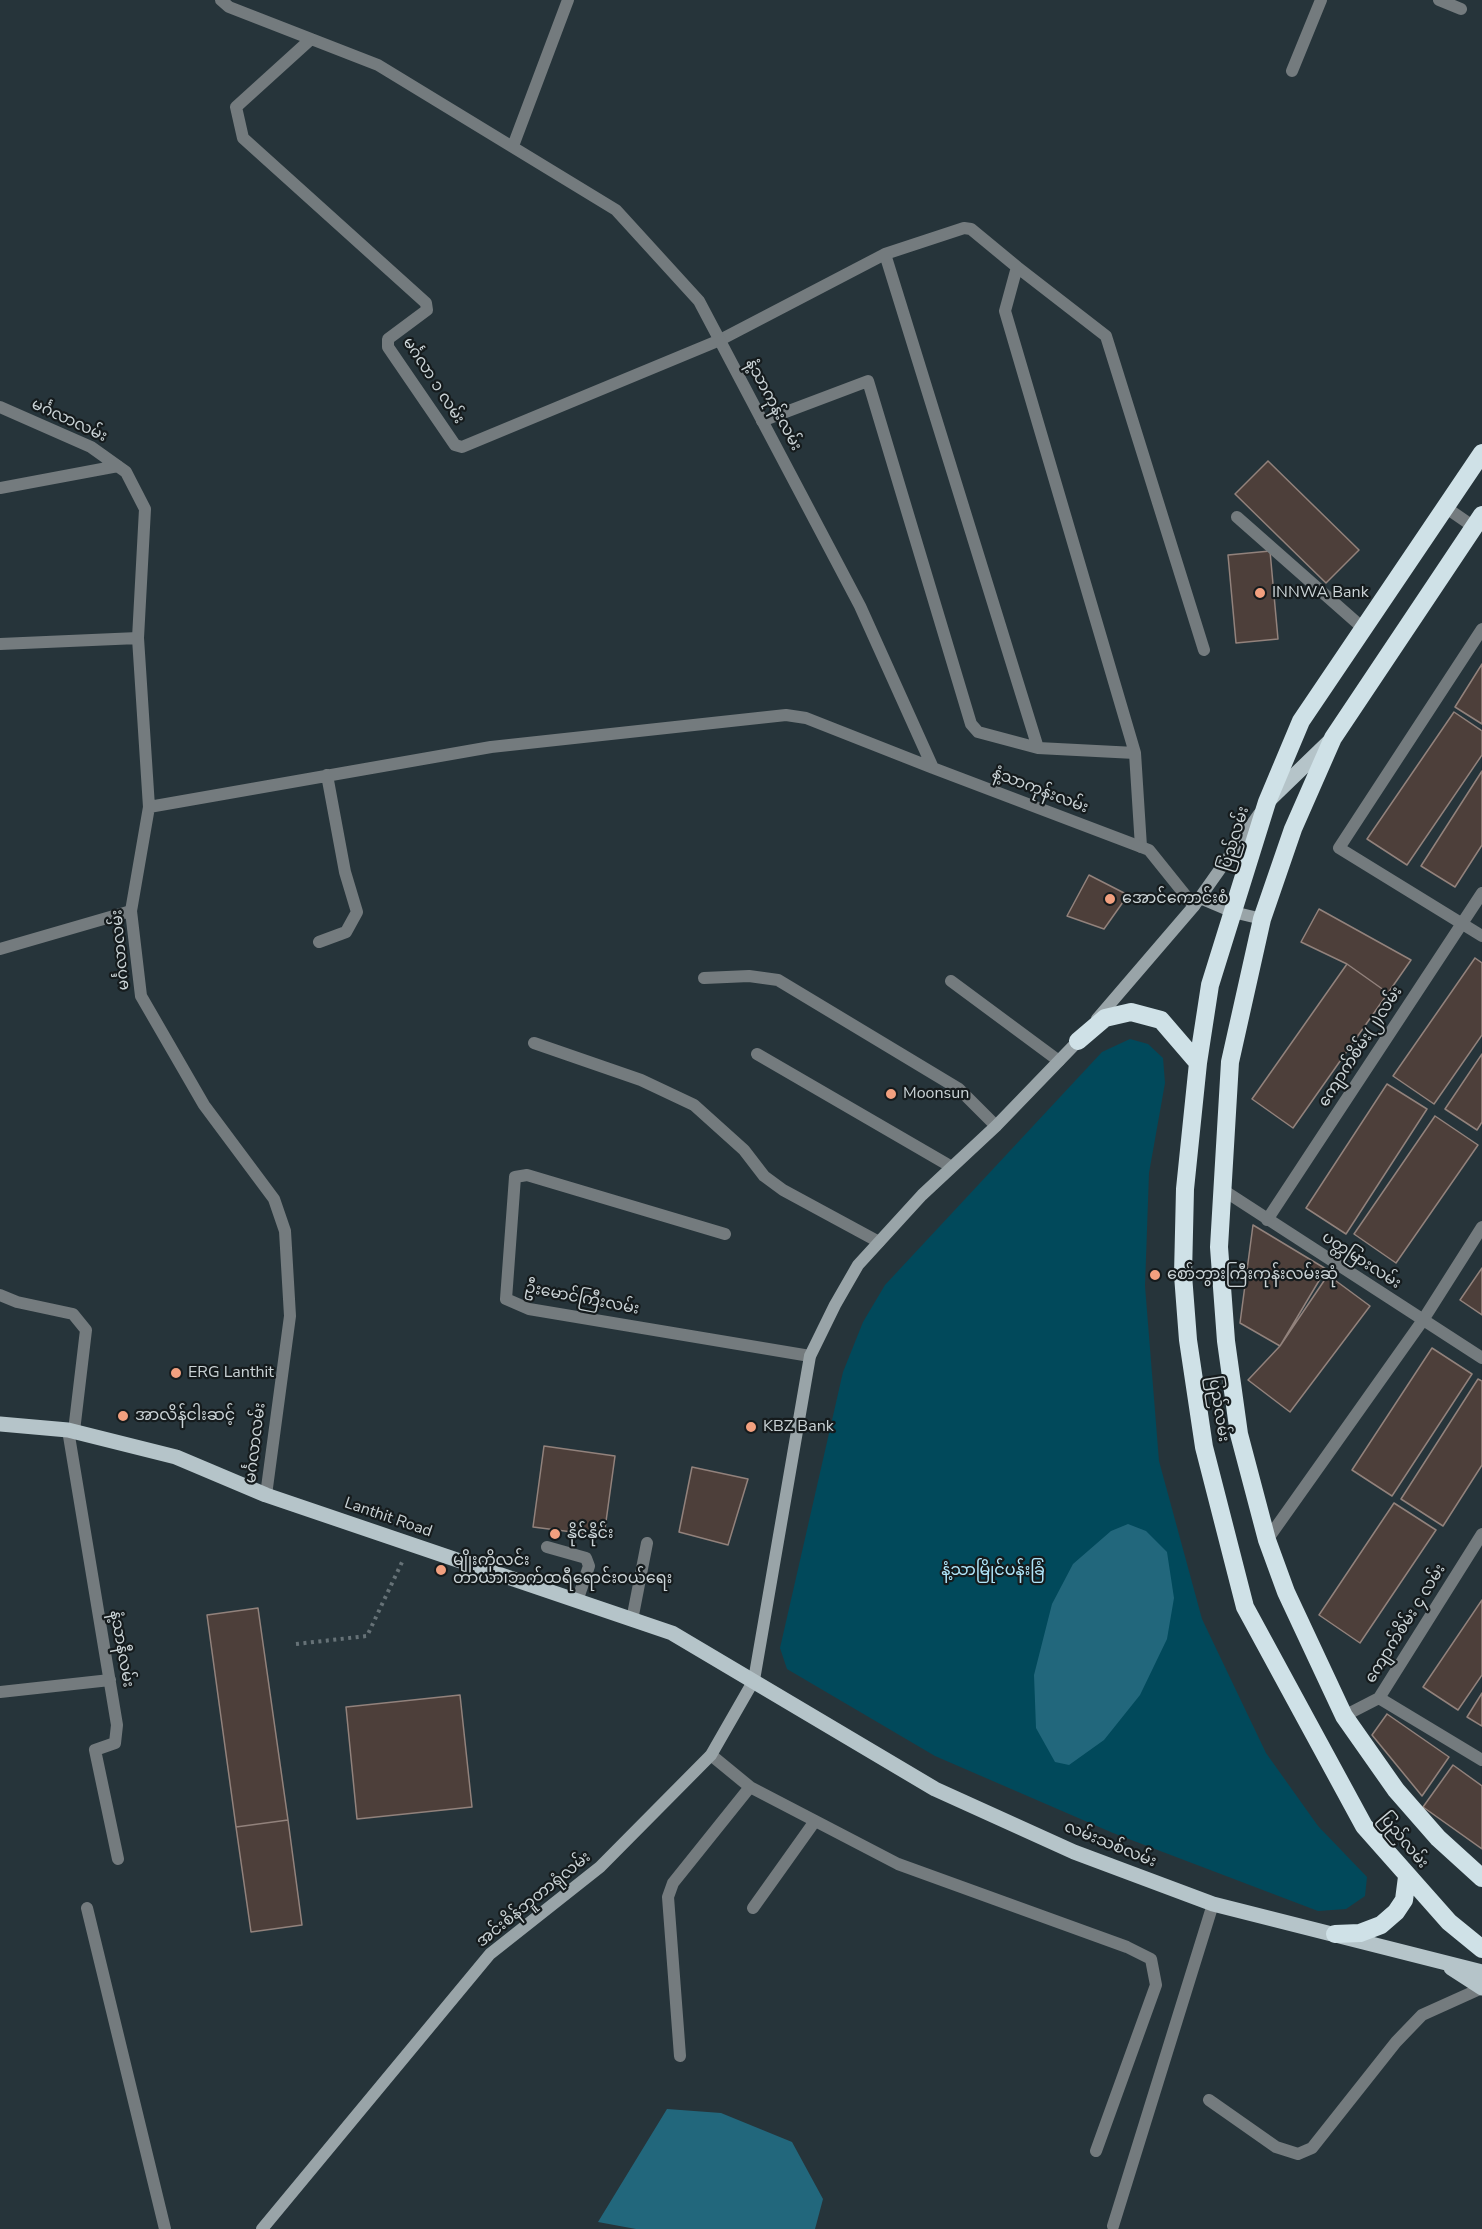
<!DOCTYPE html>
<meta charset="utf-8">
<style>
body{margin:0}
canvas{display:block;background:#26343a}
</style>
<canvas width="1482" height="2229"></canvas>
<script>
const g = document.querySelector('canvas').getContext('2d');
g.lineJoin = 'round';
function fill(path, color) { g.fillStyle = color; g.fill(path, 'evenodd'); }
const shape = rows => new Path2D(rows.map(r => 'M' + r).join(''));
function trace(path, color, width, dash) { g.strokeStyle = color; g.lineWidth = width; g.lineCap = dash ? 'butt' : 'round'; g.setLineDash(dash || []); g.stroke(path); }
function label(font, color, halo, rows, align = 'center') {
  g.font = font + ' "Nunito Sans","Noto Sans Myanmar",sans-serif'; g.lineWidth = 4.5; g.setLineDash([]); g.textBaseline = 'middle'; g.strokeStyle = halo; g.fillStyle = color; for (const [text, x, y, turn = 0] of rows) {
    g.save(); g.translate(x, y); g.rotate((+turn || 0) * Math.PI / 180); g.textAlign = isNaN(turn) ? turn : align; if (halo) g.strokeText(text, 0, 0); g.fillText(text, 0, 0); g.restore();
  }
}
fill(shape([
 [1130,1039,1148,1044,1163,1058,1165,1083,1149,1173,1145,1286,1159,1461,1202,1619,1266,1753,1318,1826,1367,1877,1365,1896,1346,1909,1318,1911,1113,1833,935,1756,787,1669,780,1648,843,1372,863,1322,885,1285,1102,1052]
]), '#01495b');
fill(shape([
 [1128,1524,1146,1531,1167,1552,1174,1598,1167,1639,1140,1695,1104,1740,1069,1765,1055,1762,1036,1728,1034,1675,1052,1604,1073,1564,1111,1531],
 [667,2109,721,2113,792,2142,823,2199,815,2229,636,2229,598,2222]
]), '#22677c');
const building = shape([
 [1268,461,1359,550,1326,583,1235,494,1268,461],
 [1270,551,1278,639,1236,643,1228,555,1270,551],
 [1482,664,1482,724,1455,707,1482,664],
 [1454,712,1482,731,1482,755,1407,865,1367,839,1454,712],
 [1482,771,1482,845,1455,887,1421,866,1482,771],
 [1089,875,1128,895,1104,929,1067,916,1089,875],
 [1319,909,1411,960,1388,993,1347,964,1301,942,1319,909],
 [1475,958,1482,963,1482,1035,1434,1104,1393,1076,1475,958],
 [1347,964,1388,993,1293,1128,1252,1099,1347,964],
 [1482,1054,1482,1122,1477,1130,1445,1109,1482,1054],
 [1387,1084,1427,1109,1346,1234,1306,1208,1387,1084],
 [1435,1116,1478,1145,1396,1263,1354,1234,1435,1116],
 [1253,1225,1326,1269,1280,1346,1240,1323,1253,1225],
 [1482,1268,1482,1315,1460,1300,1482,1268],
 [1328,1275,1370,1306,1290,1412,1248,1380,1280,1346,1328,1275],
 [1432,1348,1472,1374,1392,1496,1352,1470,1432,1348],
 [1478,1379,1482,1381,1482,1465,1443,1526,1401,1499,1478,1379],
 [544,1446,615,1456,604,1536,533,1527,544,1446],
 [692,1467,748,1479,728,1545,679,1532,692,1467],
 [1394,1503,1436,1530,1360,1643,1319,1615,1394,1503],
 [1482,1600,1482,1675,1458,1710,1423,1687,1482,1600],
 [258,1608,288,1820,236,1827,207,1615,258,1608],
 [1482,1693,1482,1726,1467,1717,1482,1693],
 [460,1695,472,1807,357,1819,346,1707,460,1695],
 [1387,1714,1449,1757,1422,1796,1372,1735,1387,1714],
 [1453,1765,1482,1786,1482,1849,1423,1807,1453,1765],
 [288,1820,302,1925,251,1932,236,1827,288,1820]
]);
fill(building, '#4d3f3a');
trace(building, '#92827c', 1.5);
trace(shape([
 [296,1644,367,1636,403,1560]
]), '#667277', 4, [3, 4.5]);
trace(shape([
 [1017,267,1106,336,1204,650],
 [720,340,885,254],
 [762,421,868,381,971,724,978,732,1038,748],
 [1445,507,1474,527],
 [1237,517,1364,629],
 [1135,753,1038,748,885,254,964,228,971,229,1017,267,1005,311,1135,753,1141,847],
 [0,949,131,911],
 [704,978,749,976,778,980,959,1089,996,1126],
 [757,1054,950,1166],
 [547,1547,586,1558,589,1566,577,1601],
 [711,1755,750,1787],
 [753,1908,815,1821],
 [680,2056,668,1897,673,1883,750,1787,898,1864,1127,1947,1151,1959,1156,1985,1096,2151],
 [1209,2100,1276,2147,1298,2154,1312,2148,1396,2042,1422,2015,1482,1988]
]), '#747b7e', 12);
trace(shape([
 [221,0,229,7,378,65,616,210,699,301,860,606,933,768,1149,850,1194,906],
 [1439,0,1461,9],
 [311,39,236,107,243,138,426,303,427,310,388,339,388,347,455,445,462,447,720,340],
 [1292,71,1321,0],
 [513,146,568,0],
 [0,407,91,447,126,472,145,509,138,638,149,807,131,911,141,996,204,1105,274,1199,285,1231,290,1316,266,1495],
 [0,488,118,466],
 [1482,629,1339,848,1482,936],
 [0,644,138,638],
 [149,807,491,747,786,715,806,718,933,768],
 [319,942,346,932,357,912,345,872,327,775],
 [951,981,1059,1061],
 [534,1043,641,1080,694,1105,744,1150,764,1176,783,1190,879,1242],
 [1223,1190,1482,1358],
 [1267,1220,1482,893],
 [725,1234,527,1175,515,1177,506,1299,529,1309,810,1356],
 [0,1295,17,1302,73,1314,86,1330,74,1431],
 [68,1430,117,1725,115,1743,95,1750,118,1859],
 [1267,1540,1423,1320,1482,1227],
 [632,1620,647,1543],
 [0,1692,110,1680],
 [1379,1698,1482,1760],
 [1344,1716,1379,1698,1482,1534],
 [87,1908,165,2229],
 [1113,2226,1213,1904]
]), '#747b7e', 12);
trace(shape([
 [1200,898,1233,912,1262,919],
 [1097,1019,1194,906,1259,814],
 [262,2229,490,1954,600,1867,711,1755,754,1680,810,1356,835,1305,858,1265,922,1195,996,1126,1082,1037]
]), '#99a4a8', 12);
trace(shape([
 [1269,800,1330,741],
 [0,1424,68,1430,176,1457,266,1495,672,1633,935,1789,1074,1852,1213,1904,1482,1972],
 [1451,1968,1482,1988]
]), '#b5c4c9', 15);
trace(shape([
 [1482,453,1301,721,1267,802,1210,985,1198,1063,1185,1189,1183,1275,1188,1340,1204,1447,1245,1607,1364,1826,1449,1922,1482,1949],
 [1482,515,1333,738,1293,829,1262,919,1230,1062,1219,1247,1226,1341,1239,1434,1267,1540,1286,1592,1344,1716,1396,1790,1438,1838,1482,1878],
 [1078,1041,1105,1018,1131,1012,1161,1020,1198,1063],
 [1335,1934,1360,1933,1381,1925,1396,1912,1404,1900,1407,1877]
]), '#cfe1e7', 18);
for (const [x, y, r, color] of [
 [1260,593,6,"#f2a07f"],
 [1110,899,6,"#f2a07f"],
 [891,1094,6,"#f2a07f"],
 [1155,1275,6,"#f2a07f"],
 [176,1373,6,"#f2a07f"],
 [123,1416,6,"#f2a07f"],
 [751,1427,6,"#f2a07f"],
 [555,1534,6,"#f2a07f"],
 [441,1570,6,"#f2a07f"]
]) { const dot = new Path2D(); dot.arc(x, y, r, 0, 2 * Math.PI); g.fillStyle = color; g.fill(dot); trace(dot, '#151b1d', 2); }
label('16px', '#cad3d6', '#151b1d', [
 ["မင်္ဂလာ ၁ လမ်း",433,381,57],
 ["နံ့သာကုန်းလမ်း",773,405,62],
 ["မင်္ဂလာလမ်း",69,421,25],
 ["နံ့သာကုန်းလမ်း",1040,791,21],
 ["ပြည်လမ်း",1235,839,-73],
 ["မင်္ဂလာလမ်း",121,950,-95],
 ["ကျောက်စိမ်း(၂)လမ်း",1361,1047,-57],
 ["ပတ္တမြားလမ်း",1361,1261,33],
 ["ဦးမောင်ကြီးလမ်း",582,1299,11],
 ["ပြည်လမ်း",1218,1409,81],
 ["မင်္ဂလာလမ်း",256,1443,-83],
 ["Lanthit Road",388,1518,19],
 ["ကျောက်စိမ်း ၄ လမ်း",1406,1624,-58],
 ["နံ့သာနီလမ်း",121,1649,80],
 ["ပြည်လမ်း",1403,1841,50],
 ["လမ်းသစ်လမ်း",1110,1845,22],
 ["အင်းစိန်ဘူတာရုံလမ်း",534,1900,-39]
]);
label('16px', '#cad3d6', '#151b1d', [
 ["INNWA Bank",1272,593],
 ["အောင်ကောင်းစံ",1122,899],
 ["Moonsun",903,1094],
 ["စော်ဘွားကြီးကုန်းလမ်းဆုံ",1167,1275],
 ["ERG Lanthit",188,1373],
 ["အာလိန်ငါးဆင့်",135,1416],
 ["KBZ Bank",763,1427],
 ["နိုင်နိုင်း",567,1534],
 ["မျိုးကိုလင်း",453,1561],
 ["တာယာ၊ဘက်ထရီရောင်းဝယ်ရေး",453,1579]
], 'left');
label('16px', '#b0e6fa', '#151b1d', [
 ["နံ့သာမြိုင်ပန်းခြံ",993,1571]
]);
</script>
